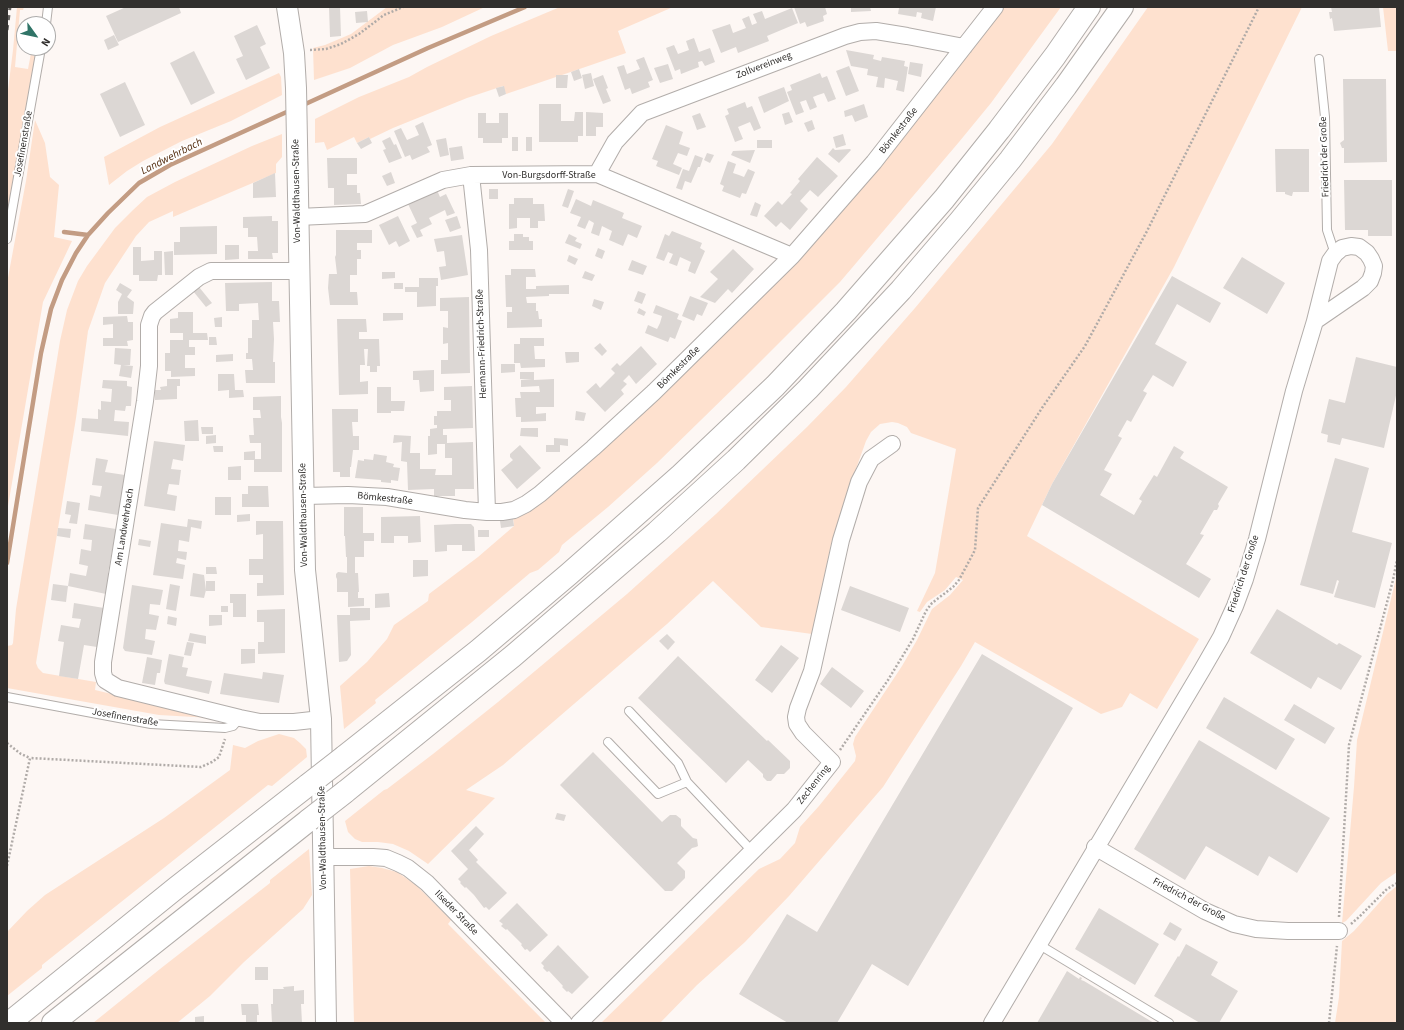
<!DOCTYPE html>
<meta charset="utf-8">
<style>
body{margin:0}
#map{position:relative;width:1404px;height:1030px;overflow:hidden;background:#fdf7f4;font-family:"Source Sans 3",sans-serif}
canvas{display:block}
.frame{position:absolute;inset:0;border:8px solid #312f2d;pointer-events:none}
.north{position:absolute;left:16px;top:16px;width:40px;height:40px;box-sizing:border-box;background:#fff;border:1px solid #adacab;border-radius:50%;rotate:123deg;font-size:11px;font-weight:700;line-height:16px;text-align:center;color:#312f2d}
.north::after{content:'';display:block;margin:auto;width:14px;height:18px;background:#307467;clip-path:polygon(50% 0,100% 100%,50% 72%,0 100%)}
</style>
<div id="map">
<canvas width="1404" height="1030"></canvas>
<div class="frame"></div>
<div class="north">N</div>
</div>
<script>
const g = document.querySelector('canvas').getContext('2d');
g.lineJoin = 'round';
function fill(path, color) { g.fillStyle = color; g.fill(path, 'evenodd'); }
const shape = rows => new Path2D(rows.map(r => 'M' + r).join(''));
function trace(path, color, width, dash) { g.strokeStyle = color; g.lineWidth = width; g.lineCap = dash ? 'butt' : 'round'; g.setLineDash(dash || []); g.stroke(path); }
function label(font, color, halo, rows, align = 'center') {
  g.font = font + ' "Source Sans 3",sans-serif'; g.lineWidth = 4; g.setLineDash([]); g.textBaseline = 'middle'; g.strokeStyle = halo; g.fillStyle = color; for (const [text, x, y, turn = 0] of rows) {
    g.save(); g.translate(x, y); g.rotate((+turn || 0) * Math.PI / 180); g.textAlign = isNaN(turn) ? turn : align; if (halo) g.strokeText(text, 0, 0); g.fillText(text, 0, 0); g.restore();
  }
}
fill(shape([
 [17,7,24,7,23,10,20,10,15,67,28,69,32,48,37,48,7,220,7,98,13,50],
 [387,7,485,7,442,27,393,45,350,68,314,80,313,48,325,45,351,34],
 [560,7,673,7,618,31,626,53,562,75,557,75,556,77,506,94,503,86,467,98,393,128,370,139,369,137,357,143,354,137,327,150,324,142,315,143,315,119,359,97,409,77,427,67,491,36],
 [1001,7,1061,7,991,103,959,142,840,282,744,378,657,463,608,507,562,545,559,552,538,570,530,573,472,622,375,700,376,703,344,729,340,686,367,662,387,639,394,625,428,601,429,594,478,557,514,526,513,517,677,378],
 [1148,7,1302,7,1174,267,1052,484,1027,536,1199,639,1157,709,1130,693,1122,707,1101,714,975,642,961,666,883,787,789,896,745,942,697,985,660,1023,601,1023,759,869,780,859,795,843,800,827,819,806,855,761,856,756,853,744,855,737,902,666,917,640,932,609,950,595,963,580,956,577,945,590,927,602,920,612,917,611,935,573,956,449,911,433,907,427,898,423,892,422,880,424,871,432,866,441,848,491,831,545,812,634,761,627,713,581,667,624,503,765,466,790,495,798,428,864,409,851,393,844,378,842,362,842,355,839,348,832,345,821,384,790,387,789,433,754,498,702,627,594,716,514,807,427,846,387,915,308,1052,144],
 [1383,7,1397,7,1397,51,1388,51],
 [279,73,281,77,282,95,231,121,182,141,143,161,127,171,109,185,104,157,160,127],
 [35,120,45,143,50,177,59,185,54,237,72,241,43,302,7,512,7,283,26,181],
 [282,134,282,157,276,164,276,173,173,217,173,211,149,222,136,236,105,283,88,331,76,418,36,663,38,668,43,673,96,682,95,690,212,718,159,715,7,688,7,646,12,645,13,643,16,609,60,341,67,310,78,281,87,266,115,228,133,210,147,197,175,182,252,146],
 [1397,574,1397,872,1381,883,1346,921,1342,923,1354,787,1357,740],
 [279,734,294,738,300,743,306,749,307,757,272,786,268,785,42,965,42,968,7,996,7,932,27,911,45,895,164,818,230,770,233,745,245,748,258,741],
 [309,849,312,895,303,909,244,962,210,996,177,1023,93,1023,160,969,270,883,270,880],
 [369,866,382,868,397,872,416,885,451,920,448,924,546,1023,354,1023,350,869],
 [1397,886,1397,1023,1335,1023,1339,997,1342,941,1354,931,1387,894]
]), '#fee1cf');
trace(shape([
 [301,106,428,48,525,7],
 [64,232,88,235],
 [7,563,41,353,51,309,62,280,76,253,88,235,108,213,139,183,170,165,291,110]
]), '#c39c83', 4.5);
fill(shape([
 [126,7,179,7,181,13,118,42,106,16],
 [329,7,340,7,341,36,330,37],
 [794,7,825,7,827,14,823,16,824,21,807,27,805,22,800,24],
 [851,7,870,7,871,11,851,12],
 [895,7,936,7,933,21,921,18,922,13,917,12,916,17,898,14,899,8],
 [1331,7,1379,7,1381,27,1334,31,1332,18,1330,19,1329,12,1332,12],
 [792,8,798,23,767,36,769,41,738,53,736,47,721,53,712,30,730,24,733,33,746,28,742,19,749,16,752,25,757,23,753,14,762,11,765,19],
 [367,11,368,22,356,23,355,12],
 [257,25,266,44,260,47,270,68,246,80,236,59,243,56,234,36],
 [114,35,119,45,108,50,104,40],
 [694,38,699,52,710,48,715,62,705,66,702,61,698,62,699,67,681,74,680,69,675,71,666,48,674,45,678,54,689,50,686,41],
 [846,50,874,55,873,59,881,61,882,57,905,61,904,66,908,67,904,92,896,90,898,81,885,78,884,88,876,87,878,77,867,75,868,69,851,66],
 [194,51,215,93,191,105,170,63],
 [644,57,653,80,648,82,650,87,632,94,630,88,625,90,617,67,624,65,627,74,640,69,636,60],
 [910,62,923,64,921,77,908,74],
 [668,64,673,79,660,83,654,68],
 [849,66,859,91,846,96,836,71],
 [579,69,582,78,574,81,571,72],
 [591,73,594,86,585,89,582,75],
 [820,73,822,78,827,76,836,99,828,102,824,93,818,95,813,97,817,107,810,110,806,100,800,102,804,112,796,115,787,92,792,90,790,85],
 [556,75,568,75,567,88,556,88],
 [603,75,608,88,606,89,611,101,603,104,593,79],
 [1343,79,1386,79,1387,162,1344,163,1344,148,1342,148,1340,143,1344,140],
 [125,82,145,125,120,137,100,94],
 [504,86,506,94,499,97,496,88],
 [784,87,789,101,764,113,758,97],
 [745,102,747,108,752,106,761,128,754,131,750,122,738,127,743,139,735,142,725,116,729,114,727,109],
 [539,104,561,104,561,121,574,121,575,112,583,112,583,136,578,136,578,142,539,142],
 [864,104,868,117,855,122,852,115,845,117,844,111],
 [586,112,603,113,603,127,596,127,596,136,586,136],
 [789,112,793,122,785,125,782,114],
 [478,113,486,113,486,123,499,123,499,113,508,113,508,138,502,138,502,143,483,143,483,138,478,138],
 [700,113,706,127,697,130,692,116],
 [812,120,815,129,808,132,804,123],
 [423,122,432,145,427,147,430,152,412,160,410,155,405,157,394,131,401,128,407,140,419,135,415,126],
 [666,125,683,132,679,144,690,148,687,156,678,153,673,164,682,168,679,175,656,166,658,161,652,159],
 [843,134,846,145,836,148,833,137],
 [369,137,372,143,361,149,357,143],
 [390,137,394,145,396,144,402,158,389,163,383,150,386,149,382,141],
 [512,137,518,137,518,151,512,151],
 [526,137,532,137,532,151,526,151],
 [446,138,449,155,440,157,436,140],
 [757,140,772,140,772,148,757,148],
 [462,146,464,159,451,161,449,148],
 [833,148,835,150,850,149,851,150,839,163,828,154],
 [1275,149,1309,149,1309,192,1293,192,1292,196,1291,196,1285,194,1285,192,1276,192],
 [755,150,750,163,731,155,733,151],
 [707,153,714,155,710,163,704,160],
 [695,155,703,158,700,167,698,167,691,183,685,181,682,190,676,188,683,169,689,171],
 [817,157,838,176,818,197,810,190,800,201,808,209,790,230,781,222,776,227,764,216,778,201,782,205,792,194,790,193,800,181,798,179],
 [327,158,357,158,357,174,347,174,347,185,357,185,357,193,360,193,361,204,334,205,334,188,328,188],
 [728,161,736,164,733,173,739,175,744,177,748,169,755,172,746,194,742,193,740,198,722,191,724,186,720,184],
 [391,172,395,183,387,186,382,176],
 [275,173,276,197,253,198,253,183],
 [1344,180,1392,180,1392,236,1368,236,1368,230,1345,230],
 [489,189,498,189,498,199,489,199],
 [568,189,574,191,568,208,562,206],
 [437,190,440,197,446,194,455,213,447,216,445,210,429,218,432,224,420,230,423,236,417,238,411,226,417,223,408,204],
 [514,198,533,198,533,204,544,204,545,221,538,221,538,228,530,228,530,218,517,218,517,228,509,229,509,204,514,204],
 [576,199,591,206,593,200,624,213,622,218,642,226,637,238,628,234,623,246,609,240,612,231,602,226,599,236,591,233,594,223,589,220,585,229,577,226,581,217,570,213],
 [755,202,761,205,757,217,750,215],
 [272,216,272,221,278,221,278,253,272,253,273,259,248,259,248,251,258,251,257,237,248,237,248,228,243,228,243,217],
 [398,216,410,241,399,247,396,241,389,245,379,225],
 [457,216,461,228,450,232,445,220],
 [217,226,217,254,174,255,174,242,180,242,180,227],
 [336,230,372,230,372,243,357,243,357,250,361,250,361,259,357,259,357,275,350,275,350,292,357,292,358,305,330,305,328,288,329,274,337,274,335,257,336,255],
 [672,231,702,243,700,248,705,251,695,274,688,271,691,262,680,257,677,266,669,263,673,254,668,252,664,261,656,258,665,234,669,236],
 [514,234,523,234,523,237,529,237,529,241,533,241,533,250,509,250,509,241,514,241],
 [569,234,577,238,575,241,582,244,580,249,565,243],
 [462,235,468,275,441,280,439,267,446,266,444,251,437,252,434,239],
 [225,245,239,245,239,259,225,260],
 [133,247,141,247,141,261,154,260,154,251,162,251,162,275,158,275,157,281,139,281,139,275,133,275],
 [598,248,605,251,602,259,595,256],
 [733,249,754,269,732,293,728,289,715,303,700,297,718,279,710,272],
 [173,251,173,275,165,275,164,252],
 [569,255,578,259,575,265,567,261],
 [1242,257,1285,283,1267,314,1223,288],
 [632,260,647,266,643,275,628,270],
 [511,269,535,269,536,277,526,277,526,289,536,289,536,286,569,285,569,294,549,294,549,296,526,297,527,303,536,303,536,311,538,311,539,319,542,319,542,327,507,328,507,312,512,312,512,307,506,307,505,275,511,275],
 [585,271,595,275,592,281,582,278],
 [382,272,395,272,395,278,382,279],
 [1172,276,1221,303,1210,323,1177,304,1155,344,1187,362,1173,387,1153,375,1143,391,1147,393,1131,422,1127,420,1118,436,1122,438,1104,470,1112,474,1100,495,1134,515,1142,501,1139,499,1154,475,1157,477,1174,446,1184,452,1180,458,1228,487,1218,504,1219,506,1217,510,1214,510,1200,534,1204,535,1186,564,1211,579,1199,598,1042,505,1052,484],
 [419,278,438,278,438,286,436,286,436,306,417,307,417,292,405,292,405,287,419,287],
 [272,282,272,301,279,301,280,322,273,322,274,339,273,362,275,362,275,383,246,383,245,370,253,370,252,359,246,359,246,353,248,353,248,338,252,338,252,320,259,320,258,303,239,304,239,311,226,311,225,283],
 [120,283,132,290,127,297,134,302,133,314,118,314,118,302,122,294,116,290],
 [394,283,403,283,403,289,394,289],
 [199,287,212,303,206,307,193,291],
 [638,291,646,294,642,304,634,301],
 [690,296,708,303,702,316,697,314,694,321,682,316],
 [469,297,470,373,441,374,441,360,448,360,448,343,443,344,443,327,448,328,448,311,440,311,440,298],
 [594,299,604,302,601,310,592,306],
 [656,305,679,314,677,319,682,321,675,339,670,337,668,342,645,333,648,325,657,329,660,323,662,316,653,313],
 [639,308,646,312,644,316,637,313],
 [178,312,193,312,193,333,207,333,208,340,189,340,189,347,195,347,195,355,185,355,185,368,195,368,195,376,171,377,171,371,165,371,165,353,170,353,170,340,183,340,183,333,170,333,170,319,178,318],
 [383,313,403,313,403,320,383,321],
 [127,316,128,322,133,322,133,340,127,341,128,346,103,346,103,338,113,338,113,324,103,325,103,317],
 [222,317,222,327,215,327,214,318],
 [337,319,366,319,367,332,359,332,359,339,379,339,380,366,377,366,377,372,370,372,370,366,367,366,368,349,364,349,365,365,360,365,360,382,368,381,368,394,339,395],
 [209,337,216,337,217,345,209,345],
 [520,338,544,338,544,346,534,346,535,359,545,359,545,367,521,368,520,363,514,363,514,344,520,344],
 [600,343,607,351,602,356,594,348],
 [641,346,657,364,636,384,629,375,623,381,627,384,621,390,624,394,605,412,586,392,596,383,600,388,615,373,611,369,617,363,620,366],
 [115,348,131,349,130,365,123,365,133,366,131,378,119,376,121,365,114,364],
 [565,352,579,352,579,362,566,363],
 [233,354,233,361,216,362,216,355],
 [1356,357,1397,367,1397,391,1384,448,1342,438,1340,445,1327,442,1328,435,1321,433,1329,399,1345,403],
 [501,364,515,364,515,372,501,373],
 [434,370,434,391,420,392,419,380,413,380,413,371],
 [520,372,534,372,534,380,554,379,554,407,536,407,536,414,546,413,546,421,521,422,521,417,516,417,515,398,521,398,520,392,540,392,539,386,521,387,521,380,532,379,520,379],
 [218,374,234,374,235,390,243,390,244,397,229,398,229,390,218,391],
 [167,379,180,379,180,386,177,386,177,399,155,400,155,390,161,390,160,387,167,386],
 [103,380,127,381,127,386,132,387,131,406,126,406,125,411,115,410,114,421,129,422,128,436,81,431,82,418,98,419,98,409,101,410,101,401,111,402,112,389,102,388],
 [472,386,473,428,443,429,443,435,447,435,447,443,473,442,474,489,455,489,455,496,434,496,434,489,408,490,407,462,401,461,402,442,393,443,394,435,411,436,410,453,420,453,420,469,436,469,435,475,452,475,452,458,445,458,445,444,437,444,437,454,428,455,428,436,430,436,430,429,437,428,437,425,434,425,434,416,437,416,437,411,451,411,451,400,444,400,444,387],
 [377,387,391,387,391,401,405,401,404,411,391,411,391,413,377,413],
 [281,396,281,417,282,423,282,472,254,472,254,460,244,460,244,452,255,451,255,459,261,459,261,443,250,443,249,435,254,435,253,418,261,418,260,410,253,410,253,397],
 [332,409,358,409,358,422,352,422,353,436,359,436,359,450,353,450,351,467,350,467,350,477,340,477,340,472,333,472],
 [576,411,586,413,584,421,575,420],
 [198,420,199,441,185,441,184,421],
 [201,427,213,427,213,434,202,434],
 [521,428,538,428,538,437,520,436],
 [216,435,216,443,206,444,206,436],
 [554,438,568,439,568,446,560,445,560,452,546,452,546,445,554,445],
 [154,441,185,445,183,461,173,459,171,469,181,470,179,485,169,484,167,494,177,496,175,511,144,506],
 [520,445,541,468,517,489,501,470,513,460,510,457,510,454],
 [213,446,223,446,223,452,214,452],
 [374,454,387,456,386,462,394,464,393,467,400,468,398,481,391,480,391,483,381,482,381,480,355,478,358,460,364,461,364,459,373,460],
 [96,458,108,460,105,472,125,475,118,515,88,510,90,495,100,497,102,486,92,485],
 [1335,458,1369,468,1352,532,1392,543,1375,608,1334,597,1339,581,1337,580,1333,594,1300,585],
 [241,466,241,480,228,480,228,467],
 [248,486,268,486,269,507,242,507,242,494,248,494],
 [215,497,231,497,231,515,215,515],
 [67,501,80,503,77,524,69,523,71,515,65,514],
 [344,507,363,507,363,533,374,533,374,541,364,541,364,557,355,557,355,573,358,573,359,592,358,592,358,598,364,598,364,606,348,607,348,592,337,592,337,579,336,577,336,574,338,572,347,573,347,557,346,557,345,536,344,536],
 [250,514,250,521,237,522,237,515],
 [420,516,421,542,408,543,408,536,394,536,394,543,381,543,381,517],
 [188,519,202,521,201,529,191,527,189,542,179,540,178,551,187,552,186,560,177,558,176,563,185,565,183,579,153,575,161,523,187,527],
 [513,519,514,526,501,528,500,521],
 [256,521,283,521,284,595,257,596,257,583,263,583,263,575,249,575,249,559,263,559,263,534,256,535],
 [85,524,116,529,108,573,110,573,106,594,68,586,70,573,86,576,88,566,79,564,81,549,91,551,92,540,83,539],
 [455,524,471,524,474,527,475,551,462,551,462,545,447,545,447,551,435,552,434,525],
 [58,528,71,529,70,538,57,536],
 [478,530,489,530,489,537,478,537],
 [139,539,151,541,150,547,138,545],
 [413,560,428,560,428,576,413,577],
 [206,567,216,567,217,574,206,574],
 [193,573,204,575,206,590,204,598,190,596],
 [206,581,215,581,215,591,206,591],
 [53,584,68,586,66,602,51,600],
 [170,584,180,586,176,611,166,609],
 [132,585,163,590,160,605,150,604,149,614,159,616,156,630,146,629,145,639,155,641,152,655,125,651,123,648],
 [850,586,909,608,900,632,841,610],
 [389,593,390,607,375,608,375,594],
 [230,594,246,594,246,617,233,617,233,603,230,603],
 [74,603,104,608,97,647,84,645,78,679,59,676,64,642,58,641,61,625,79,628,81,619,72,618],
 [221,606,228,606,228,612,221,612],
 [350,608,370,608,370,620,350,621,351,655,347,661,339,662,337,615,350,615],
 [285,609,285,653,258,654,258,642,264,642,264,622,257,622,257,610],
 [1277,609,1337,645,1339,643,1362,656,1341,690,1318,677,1311,689,1250,653],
 [209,615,222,615,222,625,209,626],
 [168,616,177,618,176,626,167,624],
 [190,633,206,636,206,644,188,641],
 [667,634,675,642,668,650,659,641],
 [187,642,194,643,191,656,184,655],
 [781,645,799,658,772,693,755,680],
 [241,649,255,649,255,663,241,664],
 [169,654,184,657,182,667,188,668,186,676,212,681,209,694,165,684,164,681],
 [982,654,1073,708,908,986,872,964,837,1023,788,1023,739,994,787,914,817,932],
 [678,656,767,741,768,740,790,761,790,768,784,774,777,774,771,781,767,781,763,777,763,774,748,760,726,783,638,698],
 [147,657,162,660,160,673,157,673,155,685,142,683],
 [832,667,864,691,851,708,820,684],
 [263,672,284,675,279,703,220,694,224,673,262,679],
 [1224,697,1295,739,1276,770,1206,728],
 [1294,704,1335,728,1325,744,1284,720],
 [1199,740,1330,818,1297,873,1269,856,1258,876,1206,846,1185,880,1134,849],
 [593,752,662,822,670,815,676,815,681,819,681,826,693,838,697,839,698,846,696,847,692,848,677,863,685,871,685,878,672,891,665,891,560,785],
 [557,813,566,815,564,821,555,819],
 [476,826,484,834,469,850,478,860,476,862,507,893,489,910,486,907,484,908,474,895,466,887,465,888,460,883,461,882,458,879,468,869,451,851],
 [517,903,548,935,530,952,527,949,525,950,521,945,522,944,507,929,506,930,501,926,503,924,499,921],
 [1099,908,1159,944,1135,985,1075,949],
 [1170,922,1182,929,1175,941,1163,934],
 [1186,944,1218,962,1211,975,1238,991,1219,1023,1200,1023,1154,996,1178,956,1179,957],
 [558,945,589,977,572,994,568,991,567,992,562,987,563,986,549,971,547,972,543,968,544,966,541,963],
 [255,967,268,967,268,980,255,980],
 [1067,971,1079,979,1080,977,1082,978,1081,980,1084,981,1154,1023,1037,1023],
 [294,986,294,991,304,990,304,1004,301,1004,302,1023,272,1023,271,1004,273,1004,273,989,284,989,283,987],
 [241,1004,258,1004,259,1015,257,1015,257,1023,246,1023,246,1015,242,1015],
 [204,1016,204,1023,195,1023,195,1017]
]), '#dcd7d4');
const service = shape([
 [46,24,48,7],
 [1319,59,1325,117,1327,230,1335,254],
 [7,239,41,48],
 [7,697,151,724,225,728,233,726,240,718],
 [629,711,678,763,687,782,752,851],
 [608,742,658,794,687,782],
 [1038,944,1169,1023]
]);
const minor = shape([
 [597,174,615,142,642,113,845,36,860,32,876,31,907,36,964,47],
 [471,175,479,250,487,512],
 [298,217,365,214,443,180,471,175,597,174,792,256],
 [1351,246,1359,247,1367,253,1371,259,1374,266,1373,273,1370,281,1363,288,1315,321,1330,261,1335,254,1342,248,1351,246],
 [299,271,211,271,199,277,155,312,152,316,149,325,149,366,145,401,103,662,103,673,105,680,118,688,240,718,260,722,294,722,321,719],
 [304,496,348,495,387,497,465,510,487,512,502,512,514,510,526,504,540,494,593,448,654,392,792,256,874,162,995,7],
 [1095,847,1205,911,1234,924,1256,929,1288,931,1339,931],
 [323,857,373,857,386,858,398,863,408,868,427,883,564,1023],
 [579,1023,794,810,832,762,803,733,797,724,796,717,798,708,812,671,841,540,859,482,871,459,892,444],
 [992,1023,1202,670,1221,637,1235,606,1245,579,1257,539,1294,391,1315,321]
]);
const tertiary = shape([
 [287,7,294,53,296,88,305,570,321,719,326,1023]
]);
const motorway = shape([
 [344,757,478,651,569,574,681,475,775,386,846,311,944,199,999,130,1055,56,1089,7],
 [345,792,513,656,657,532,736,460,808,389,901,290,960,221,1010,160,1066,86,1122,7],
 [9,1023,176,888,308,785],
 [53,1023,309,820]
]);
trace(service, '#b2adaa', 10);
trace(minor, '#b2adaa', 18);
trace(tertiary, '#b2adaa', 22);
trace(motorway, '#b2adaa', 24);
trace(shape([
 [310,50,326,49,341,44,359,34,384,15,403,7],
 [7,743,21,754,30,758],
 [840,750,888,680,913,639,926,611,932,603,953,587,959,580,975,550,978,508,1042,408,1085,346,1147,231,1259,7],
 [7,866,30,758,201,767,212,762,219,757,225,739],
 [1339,917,1349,745,1393,580,1397,560],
 [1351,924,1359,917,1387,889,1397,883],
 [1329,1023,1337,946]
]), '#b0aba8', 2.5, [2, 2]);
trace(service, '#fff', 8);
trace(minor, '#fff', 16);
trace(tertiary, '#fff', 20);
trace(motorway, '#fff', 22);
trace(shape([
 [7,30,10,7]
]), '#656260', 3, [5, 5]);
const motorwayBridge = shape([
 [308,785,344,757],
 [309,820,345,792]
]);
trace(motorwayBridge, '#b2adaa', 24, []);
trace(motorwayBridge, '#fff', 22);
label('10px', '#312f2d', '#fff', [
 ["Zollvereinweg",764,66,-21],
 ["Bömkestraße",899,131,-52],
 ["Josefinenstraße",24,144,-80],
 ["Friedrich der Große",1325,157,-92],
 ["Von-Burgsdorff-Straße",549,176],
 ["Von-Waldthausen-Straße",297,191,-91],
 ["Hermann-Friedrich-Straße",482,344,-92],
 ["Bömkestraße",679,368,-45],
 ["Bömkestraße",385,499,6],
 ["Von-Waldthausen-Straße",304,515,-91],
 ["Am Landwehrbach",125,527,-81],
 ["Friedrich der Große",1244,574,-72],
 ["Josefinenstraße",125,718,10],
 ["Zechenring",814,785,-52],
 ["Von-Waldthausen-Straße",323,838,-91],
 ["Friedrich der Große",1189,900,28],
 ["Ilseder Straße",456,913,46]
]);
label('italic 11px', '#512a0c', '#fff', [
 ["Landwehrbach",172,157,-27]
]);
</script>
